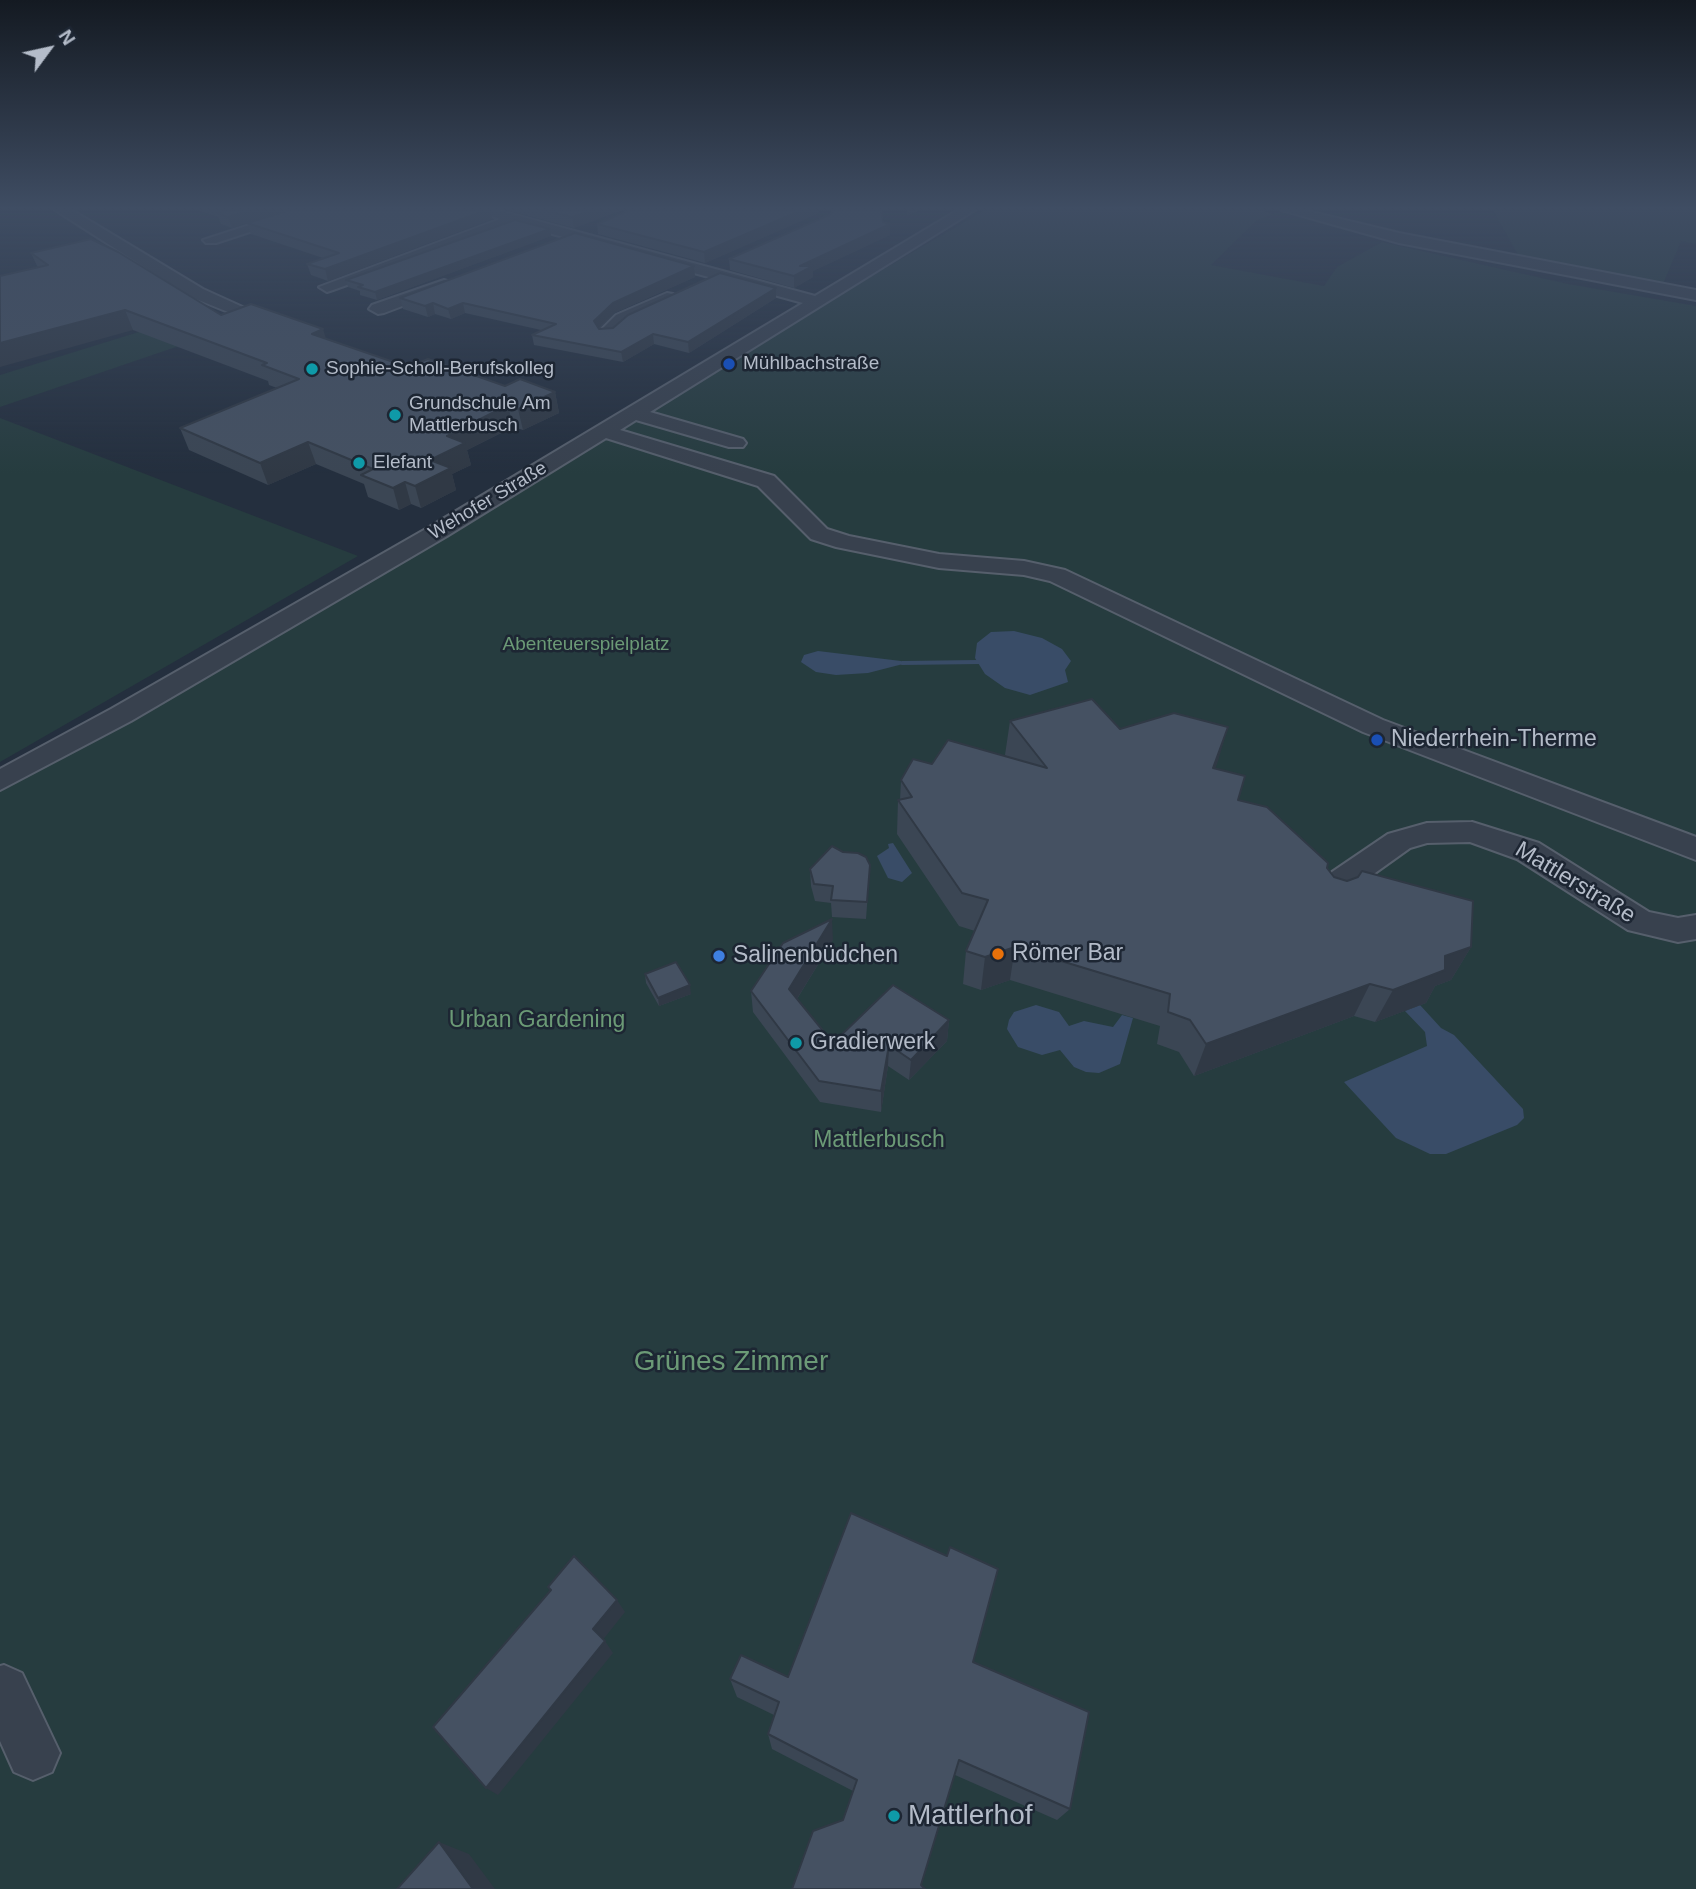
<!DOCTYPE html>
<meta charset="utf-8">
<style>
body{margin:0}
#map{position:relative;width:1696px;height:1889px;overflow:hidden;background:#242f3e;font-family:Arial,sans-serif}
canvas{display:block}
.north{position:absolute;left:14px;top:14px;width:70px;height:70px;-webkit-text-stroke:5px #1d2633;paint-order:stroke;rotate:57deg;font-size:19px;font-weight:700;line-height:28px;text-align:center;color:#b4bcc9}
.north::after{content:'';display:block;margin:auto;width:24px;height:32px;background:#b4bcc9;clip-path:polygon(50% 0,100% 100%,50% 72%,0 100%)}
</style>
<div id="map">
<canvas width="1696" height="1889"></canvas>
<div class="north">N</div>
</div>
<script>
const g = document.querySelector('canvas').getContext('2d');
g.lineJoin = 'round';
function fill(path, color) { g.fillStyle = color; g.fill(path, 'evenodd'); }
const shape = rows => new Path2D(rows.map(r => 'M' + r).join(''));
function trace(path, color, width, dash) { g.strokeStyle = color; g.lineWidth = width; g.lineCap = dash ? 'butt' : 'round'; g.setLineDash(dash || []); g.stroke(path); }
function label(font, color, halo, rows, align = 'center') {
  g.font = font + ' Arial,sans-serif'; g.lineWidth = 5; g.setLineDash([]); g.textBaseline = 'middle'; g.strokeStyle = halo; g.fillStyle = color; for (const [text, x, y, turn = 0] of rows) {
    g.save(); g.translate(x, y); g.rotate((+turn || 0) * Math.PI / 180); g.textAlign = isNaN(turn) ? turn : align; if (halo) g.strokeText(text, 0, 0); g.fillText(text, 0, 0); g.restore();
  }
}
fill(shape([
 [985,210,1259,210,1274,214,1256,221,1211,265,1324,286,1337,267,1382,242,1568,284,1696,306,1696,1889,0,1889,0,785],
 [1493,210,1696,210,1696,244,1681,241,1663,284,1518,255],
 [184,318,211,335,0,407,0,375],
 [0,418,358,556,0,762]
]), '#263c3f');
fill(shape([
 [1014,631,1042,638,1062,649,1071,661,1065,670,1068,682,1030,695,1005,688,985,674,975,658,977,643,991,632],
 [818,651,901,661,903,664,868,673,836,675,816,672,801,662,804,655],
 [893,843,912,873,902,882,888,878,877,856,889,848,888,844],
 [1036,1005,1059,1012,1069,1026,1084,1021,1113,1027,1122,1015,1133,1018,1120,1064,1099,1073,1086,1072,1074,1067,1060,1050,1042,1055,1018,1047,1007,1029,1009,1020,1014,1012],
 [1420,1005,1441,1028,1454,1035,1523,1109,1524,1118,1517,1125,1446,1154,1430,1154,1396,1138,1344,1082,1427,1046,1425,1032,1405,1011]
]), '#394c67');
fill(shape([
 [977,660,980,660,980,664,902,665,898,663,902,661,977,660]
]), '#394c67');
const minor = shape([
 [55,210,72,210,203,289,258,314,255,318,243,318,191,297,55,210],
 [296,210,317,210,216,243,206,243,203,240,296,210],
 [475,210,497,210,815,296,958,210,975,210,650,412,743,439,746,443,743,447,729,447,636,420,620,430,774,476,827,529,849,536,939,554,1024,561,1065,570,1383,720,1696,837,1696,860,1363,732,1050,581,1024,575,939,568,836,547,811,539,758,486,606,438,447,536,131,721,0,790,0,769,111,709,431,526,803,303,516,224,333,290,327,292,319,287,500,219,475,210],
 [1281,210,1304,210,1399,233,1696,290,1696,300,1399,243,1281,210],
 [444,280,450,282,450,288,384,313,378,314,369,309,372,305,444,280],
 [667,293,673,294,675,298,673,302,628,323,613,337,601,337,598,333,616,315,667,293],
 [1472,822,1539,843,1649,912,1678,918,1696,915,1696,939,1678,942,1628,930,1517,859,1470,842,1427,843,1410,848,1354,888,1342,908,1331,912,1320,908,1315,900,1332,872,1388,834,1427,823,1472,822],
 [4,1665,22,1673,60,1753,52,1772,33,1780,14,1772,0,1741,0,1666,4,1665]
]);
trace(minor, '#565f6c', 4);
fill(minor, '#38414e');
fill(shape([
 [197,210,288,210,232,228,221,224,218,217],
 [290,210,491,210,492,219,328,281,311,275,307,264,323,258,251,234,247,223],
 [506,210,623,210,574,228],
 [630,210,820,210,817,214,705,263,598,234,597,224],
 [831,214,883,222,890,235,813,271,813,277,794,288,730,270,729,259],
 [550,229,551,236,377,300,360,295,360,291,348,287,346,280],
 [31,253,221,315,326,339,408,367,505,386,555,392,559,413,523,430,513,427,467,450,471,465,452,474,456,490,421,508,411,504,399,510,368,497,364,484,316,464,268,485,189,450,180,428,277,388,269,385,268,381,133,330,38,268],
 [694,266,695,277,614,313,599,329,613,328,776,288,776,298,689,353,654,344,623,362,534,345,532,335,541,330,465,313,451,319,435,314,428,317,403,309,400,298],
 [1010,721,1120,729,1215,768,1238,800,1327,868,1334,877,1471,947,1451,980,1435,986,1426,1003,1375,1022,1354,1016,1194,1076,1179,1052,1157,1044,1160,1026,1010,980,981,990,963,984,966,951,975,931,959,926,897,834,898,800,900,800,901,780,932,764,1007,757,1005,755],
 [870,865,866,919,832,917,831,903,815,901,811,886,810,869],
 [833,940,797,999,833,1043,949,1020,947,1041,909,1080,888,1066,881,1112,820,1102,753,1012,751,991],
 [645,974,691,994,659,1006,646,983],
 [973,1662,1070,1809,1057,1820,955,1775,853,1791,772,1749,768,1734,774,1715,737,1697,730,1679,788,1677]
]), '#3b4654');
fill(shape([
 [251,210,288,210,232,228,228,217],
 [487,210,491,210,492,219,328,281,325,269],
 [593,210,623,210,574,228,572,217],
 [802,210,820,210,817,214,705,263,704,252],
 [907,210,921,210,907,216],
 [890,224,890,235,813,271,813,277,794,288,794,276,800,266],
 [550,229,551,236,377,300,375,292],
 [694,266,695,277,614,313,596,331,594,321,613,303],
 [776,288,776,298,689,353,688,342],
 [433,303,435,314,428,317,425,306],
 [463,303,465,313,451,319,448,309],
 [125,310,133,330,0,367,0,343],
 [323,329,329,349,312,334],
 [653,334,654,344,623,362,621,352],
 [555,392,559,413,523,430,518,409],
 [508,405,513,427,467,450,471,465,452,474,456,490,421,508,415,486,447,436],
 [308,442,316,464,268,485,260,463],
 [405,482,411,504,399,510,393,488],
 [1228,727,1218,761,1204,801,1213,768],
 [832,919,833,940,790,1010,789,989],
 [1015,947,1010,980,981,990,985,957],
 [1471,947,1451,980,1435,986,1426,1003,1375,1022,1393,990,1445,956],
 [1370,984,1354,1016,1194,1076,1206,1044],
 [690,985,691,994,659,1006,658,998],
 [949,1020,947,1041,909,1080,911,1060],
 [889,1045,888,1066,881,1112,881,1091],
 [617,1600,625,1612,602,1641,593,1629],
 [605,1641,613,1653,498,1795,486,1788],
 [439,1842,469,1854,495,1889,473,1889]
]), '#303945');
const building = shape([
 [225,210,251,210,228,217,217,213,227,210,225,210],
 [290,210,487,210,325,269,307,264,339,253,247,223,290,210],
 [543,210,593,210,572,217,543,210],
 [630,210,802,210,704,252,597,224,630,210],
 [833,210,881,210,883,222,890,224,800,266,813,266,794,276,729,259,831,214,833,210],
 [515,220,550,229,375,292,358,287,363,285,346,280,515,220],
 [575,233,694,266,613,303,594,321,599,329,613,328,628,315,720,273,776,288,688,342,653,334,621,352,532,335,556,324,463,303,448,309,433,303,425,306,400,298,575,233],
 [91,239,118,252,221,315,251,304,323,329,312,334,408,367,428,359,505,386,520,379,555,392,518,409,508,405,447,436,465,443,430,460,451,468,415,486,405,482,393,488,361,475,373,469,308,442,260,463,180,428,299,379,262,365,267,363,125,310,0,343,0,276,48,265,31,253,91,239],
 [1092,699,1120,729,1174,713,1228,727,1213,768,1245,776,1238,800,1267,807,1328,863,1327,868,1334,877,1347,881,1358,877,1362,871,1473,901,1471,947,1445,956,1445,970,1393,990,1370,984,1206,1044,1190,1020,1168,1012,1170,994,1015,947,985,957,966,951,988,900,962,893,898,800,912,797,901,780,913,759,932,764,948,740,1047,768,1010,721,1092,699],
 [832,846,843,852,858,853,866,857,870,865,867,902,831,900,833,886,814,884,810,869,832,846],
 [832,919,789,989,833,1043,893,985,949,1020,911,1060,889,1045,881,1091,819,1081,751,991,783,943,832,919],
 [676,962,690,985,658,998,645,974,676,962],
 [851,1513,947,1556,950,1547,998,1569,973,1662,1089,1712,1070,1809,959,1760,921,1885,925,1889,792,1889,813,1831,843,1820,857,1780,768,1734,779,1702,730,1679,741,1655,788,1677,851,1513],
 [574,1556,617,1600,593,1629,605,1641,486,1788,433,1727,551,1590,548,1587,574,1556],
 [439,1842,473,1889,397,1889,439,1842]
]);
fill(building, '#455162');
trace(building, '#303945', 2);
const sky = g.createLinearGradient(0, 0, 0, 474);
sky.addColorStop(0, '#141a22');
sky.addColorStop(0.44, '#3f4d63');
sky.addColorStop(1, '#3f4d6300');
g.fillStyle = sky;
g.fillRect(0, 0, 1696, 474);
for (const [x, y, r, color] of [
 [729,364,7,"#1a4fb4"],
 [312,369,7,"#0f9aa8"],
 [395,415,7,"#0f9aa8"],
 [359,463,7,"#0f9aa8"],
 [1377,740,7,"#1a4fb4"],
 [998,954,7,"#e8710a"],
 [719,956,7,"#3f7fe0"],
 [796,1043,7,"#0f9aa8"],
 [894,1816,7,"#0f9aa8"]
]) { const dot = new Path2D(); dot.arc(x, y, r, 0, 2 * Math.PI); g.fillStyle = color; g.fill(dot); trace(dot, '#1d2633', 2.5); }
label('19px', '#b4bcc9', '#1d2633', [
 ["Mühlbachstraße",743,364],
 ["Sophie-Scholl-Berufskolleg",326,369],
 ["Grundschule Am",409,404],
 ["Mattlerbusch",409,426],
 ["Elefant",373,463]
], 'left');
label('19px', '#b4bcc9', '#1d2633', [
 ["Wehofer Straße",488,501,-31]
]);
label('19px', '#6b9a76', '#1d2633', [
 ["Abenteuerspielplatz",586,645]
]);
label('23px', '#b4bcc9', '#1d2633', [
 ["Niederrhein-Therme",1391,740],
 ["Römer Bar",1012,954],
 ["Salinenbüdchen",733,956],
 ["Gradierwerk",810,1043]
], 'left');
label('23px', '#b4bcc9', '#1d2633', [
 ["Mattlerstraße",1575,883,31]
]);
label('23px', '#6b9a76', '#1d2633', [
 ["Urban Gardening",537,1021],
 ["Mattlerbusch",879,1141]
]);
label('28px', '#6b9a76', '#1d2633', [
 ["Grünes Zimmer",731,1362]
]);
label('28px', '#b4bcc9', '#1d2633', [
 ["Mattlerhof",908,1816]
], 'left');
</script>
